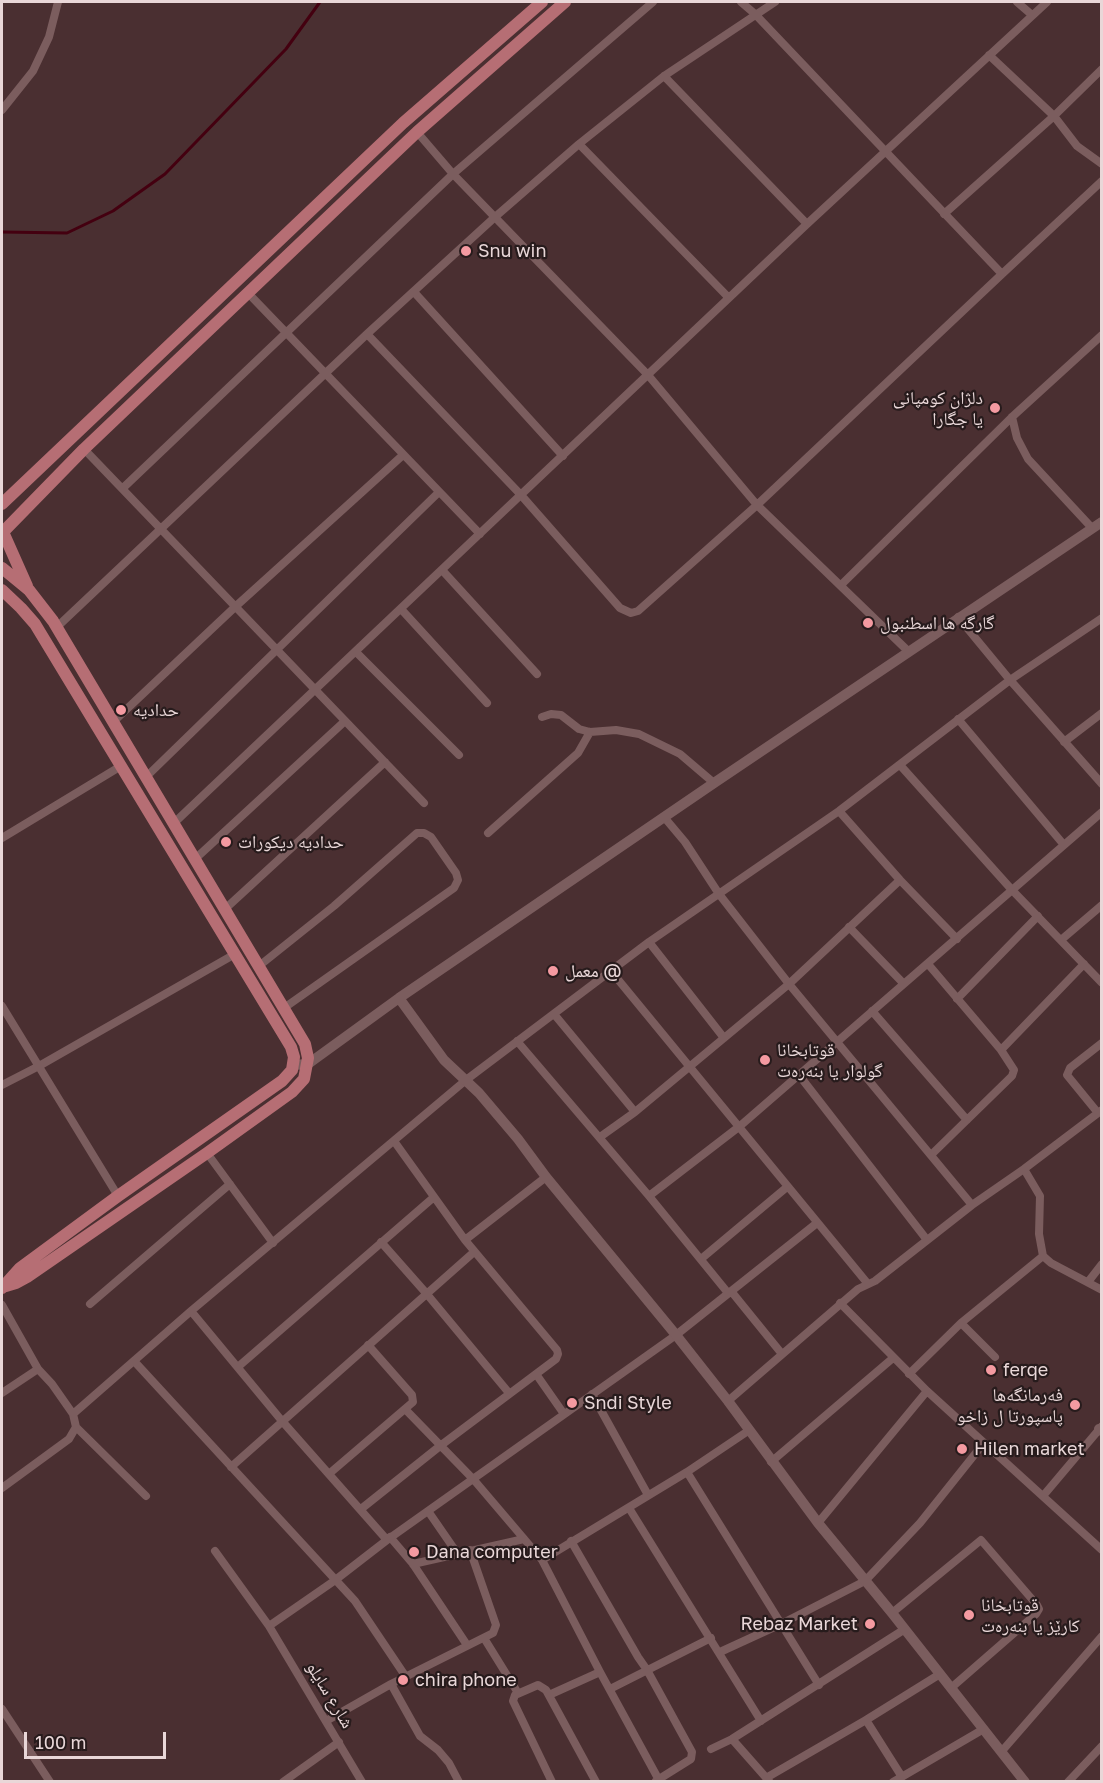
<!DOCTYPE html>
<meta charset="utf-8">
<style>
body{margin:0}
#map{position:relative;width:1103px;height:1783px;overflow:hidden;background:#4a2f31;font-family:"Golos Text",sans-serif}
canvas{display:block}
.frame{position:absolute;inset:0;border:3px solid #e9d7d8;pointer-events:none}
.scale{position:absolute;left:24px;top:1732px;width:142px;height:27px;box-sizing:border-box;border:3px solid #e9d7d8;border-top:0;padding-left:8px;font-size:18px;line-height:21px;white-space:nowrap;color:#e9d7d8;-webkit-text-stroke:4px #271b1c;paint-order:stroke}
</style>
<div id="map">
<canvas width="1103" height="1783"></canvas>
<div class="frame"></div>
<div class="scale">100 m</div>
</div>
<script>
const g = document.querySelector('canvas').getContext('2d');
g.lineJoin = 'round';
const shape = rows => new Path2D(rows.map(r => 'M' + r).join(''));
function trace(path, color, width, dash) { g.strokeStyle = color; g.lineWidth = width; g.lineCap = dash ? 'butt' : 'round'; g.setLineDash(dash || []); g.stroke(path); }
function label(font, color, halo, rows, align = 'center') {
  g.font = font + ' "Golos Text","Noto Naskh Arabic",sans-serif'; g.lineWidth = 4.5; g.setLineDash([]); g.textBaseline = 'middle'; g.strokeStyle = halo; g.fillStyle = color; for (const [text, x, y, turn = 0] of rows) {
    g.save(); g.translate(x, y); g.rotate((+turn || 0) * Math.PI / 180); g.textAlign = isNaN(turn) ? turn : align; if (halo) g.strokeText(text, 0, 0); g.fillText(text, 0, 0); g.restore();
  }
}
trace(shape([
 [2,232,67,233,113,211,165,174,286,49,320,2]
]), '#440010', 3);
trace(shape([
 [741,2,755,14,1002,274,1102,181],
 [1017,2,1032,15],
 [989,55,1054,116,1077,146,1102,164],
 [664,76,807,224],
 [2,110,33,71,49,37,58,2],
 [417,132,453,174,648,375,757,505,908,651],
 [579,144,729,298],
 [944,214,1054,116,1102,69],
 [414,292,563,456],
 [248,293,480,534],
 [367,334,521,495,620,608,631,613,638,611,757,505,1002,274],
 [1012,417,1017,438,1028,459,1092,528],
 [84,449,424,803],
 [123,488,453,174,653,2],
 [442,570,537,674],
 [841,585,1012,417,1102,335],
 [401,609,487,703],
 [958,617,1010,680,1102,784],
 [57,627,367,334,495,217,579,144,664,76,775,2],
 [356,652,459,755],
 [542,717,551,714,561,715,579,729,590,732,616,730,639,734,680,754,714,783],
 [958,719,1064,845],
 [113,722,235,607,403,455],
 [1064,742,1102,713],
 [900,765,1012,890,1102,983],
 [146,777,439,492],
 [839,811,900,880,957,939],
 [664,817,685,842,719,894,789,984,972,1205],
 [174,823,807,224,1047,2],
 [488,833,578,753,590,732],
 [2,838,121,766],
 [195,859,345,721],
 [225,909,385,762],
 [849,927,903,983],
 [1061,940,1102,905],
 [649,942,724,1038],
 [928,964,1001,1050,1014,1070,1012,1076,931,1155],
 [259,966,334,906,417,833,424,833,431,837,456,873,458,880,454,888,284,1008],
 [611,971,868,1284],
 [957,999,1038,916],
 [2,1006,118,1196],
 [872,1011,967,1120],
 [554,1014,635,1112],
 [517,1041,649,1196,728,1293],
 [1001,1050,1084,964],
 [799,1075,927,1240],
 [2,1085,39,1066,235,954],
 [1098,1113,1067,1075,1070,1068,1102,1043],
 [600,1137,635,1112,789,984,900,880],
 [207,1153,273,1243],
 [1024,1169,1040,1196,1039,1234,1043,1256,1051,1263,1102,1290],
 [649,1196,740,1126,1102,812],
 [465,1240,546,1177],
 [381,1242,426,1293,509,1393],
 [701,1259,787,1187],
 [1088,1282,1102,1264],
 [731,1291,782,1354],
 [840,1303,927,1391,1102,1550],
 [90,1304,230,1184],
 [2,1305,38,1369,52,1384,73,1414,76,1427,69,1439,2,1488],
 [191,1311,282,1421,387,1540],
 [961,1323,995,1357],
 [134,1361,355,1601,406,1677],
 [239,1366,434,1197],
 [536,1374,564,1414],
 [909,1374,961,1323,1043,1256],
 [2,1393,38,1369],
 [592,1394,648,1495],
 [728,1401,858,1289,875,1281,972,1205,1024,1169,1102,1110],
 [405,1409,474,1480,542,1560,600,1672,660,1782],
 [73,1414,191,1311,466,1080,649,942,839,811,1010,680,1102,618],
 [76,1427,146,1496],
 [771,1462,893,1358],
 [231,1467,474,1252],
 [687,1472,819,1685],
 [330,1473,413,1402,412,1395,368,1345],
 [1043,1496,1102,1426],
 [629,1508,761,1721],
 [361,1509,440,1446,556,1359,558,1354,557,1350,465,1240,394,1141],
 [428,1511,457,1553],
 [818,1523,927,1391],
 [390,1537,413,1564,467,1645],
 [571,1541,638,1657,647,1670,692,1752,691,1759,656,1781],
 [215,1551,269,1626,362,1782],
 [542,1560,687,1472,748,1431],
 [413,1564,524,1539],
 [892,1613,981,1540,1037,1605,1039,1609,1036,1614,951,1688],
 [269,1626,334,1581,387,1540,676,1335,817,1223],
 [484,1638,518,1693],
 [720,1652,781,1624,865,1581,920,1523,983,1444],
 [391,1684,420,1736,438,1750,449,1763,459,1782],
 [610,1689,711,1638],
 [549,1695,600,1672],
 [2,1709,50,1782],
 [866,1720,902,1777],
 [326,1721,391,1684,493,1633,496,1625,470,1550],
 [732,1739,769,1781],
 [711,1749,732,1739,905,1629],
 [1002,1751,1102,1636],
 [766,1778,866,1720,940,1674],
 [283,1782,339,1742],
 [552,1782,513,1701,515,1695,538,1685,546,1690,596,1782],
 [893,1782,982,1730],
 [1068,1782,1102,1746]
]), '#7b5d5e', 8);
trace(shape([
 [399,998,444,1060,479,1093,518,1139,546,1177,676,1335,728,1401,818,1523,892,1613,1025,1782],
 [293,1065,308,1064,399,998,714,783,1102,522],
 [1099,1429,1102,1431]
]), '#7b5d5e', 10);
trace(shape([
 [2,504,403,123,542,2],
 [3,532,27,586],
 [2,533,84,449,417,132,565,2],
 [2,568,29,590,53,621,305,1044,308,1058,304,1079,292,1092,207,1153,27,1277,16,1283,6,1286],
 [2,590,21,608,35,624,291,1047,294,1057,292,1070,282,1081,118,1196,20,1268,2,1288]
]), '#b66e74', 12);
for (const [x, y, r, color] of [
 [466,251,6,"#f49aa1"],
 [995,408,6,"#f49aa1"],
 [868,623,6,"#f49aa1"],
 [121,710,6,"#f49aa1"],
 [226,842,6,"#f49aa1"],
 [553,971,6,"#f49aa1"],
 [765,1060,6,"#f49aa1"],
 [991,1370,6,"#f49aa1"],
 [572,1403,6,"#f49aa1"],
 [1075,1405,6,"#f49aa1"],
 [962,1449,6,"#f49aa1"],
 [414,1552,6,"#f49aa1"],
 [969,1615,6,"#f49aa1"],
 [870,1624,6,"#f49aa1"],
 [403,1680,6,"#f49aa1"]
]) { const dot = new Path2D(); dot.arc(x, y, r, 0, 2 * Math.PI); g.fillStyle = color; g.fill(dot); trace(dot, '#271b1c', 2); }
label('18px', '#e9d7d8', '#271b1c', [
 ["Snu win",478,251],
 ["دلژان کومپانی",983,398,"right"],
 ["یا جگارا",983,419,"right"],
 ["گارگه ها اسطنبول",880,623],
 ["حداديه",133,710],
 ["حداديه ديكورات",238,842],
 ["معمل @",565,971],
 ["قوتابخانا",777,1050],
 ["گولوار یا بنەرەت",777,1071],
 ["ferqe",1003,1370],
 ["فەرمانگەها",1063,1395,"right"],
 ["پاسپورتا ل زاخو",1063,1416,"right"],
 ["Sndi Style",584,1403],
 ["Hilen market",974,1449],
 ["Dana computer",426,1552],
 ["قوتابخانا",981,1605],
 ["کارێز یا بنەرەت",981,1626],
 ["Rebaz Market",858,1624,"right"],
 ["chira phone",415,1680]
], 'left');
label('18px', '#e9d7d8', '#271b1c', [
 ["شارع سايلو",330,1695,59]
]);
</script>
